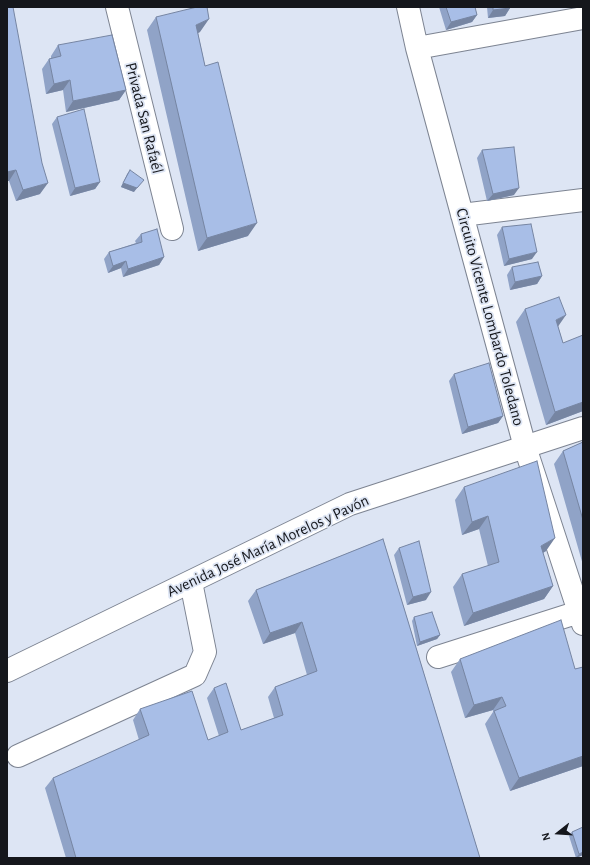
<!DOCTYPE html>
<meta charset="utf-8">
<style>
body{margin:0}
#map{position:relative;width:590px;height:865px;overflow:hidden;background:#dde5f4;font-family:"Alegreya Sans",sans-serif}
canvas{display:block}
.frame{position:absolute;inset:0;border:8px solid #15171c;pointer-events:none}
.north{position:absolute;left:538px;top:813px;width:40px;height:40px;-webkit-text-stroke:3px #dde5f4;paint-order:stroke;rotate:253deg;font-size:11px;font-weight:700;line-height:16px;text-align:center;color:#15171c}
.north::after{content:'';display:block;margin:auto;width:14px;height:18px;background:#15171c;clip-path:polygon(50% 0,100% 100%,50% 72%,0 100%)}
</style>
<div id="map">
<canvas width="590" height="865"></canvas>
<div class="frame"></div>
<div class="north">N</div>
</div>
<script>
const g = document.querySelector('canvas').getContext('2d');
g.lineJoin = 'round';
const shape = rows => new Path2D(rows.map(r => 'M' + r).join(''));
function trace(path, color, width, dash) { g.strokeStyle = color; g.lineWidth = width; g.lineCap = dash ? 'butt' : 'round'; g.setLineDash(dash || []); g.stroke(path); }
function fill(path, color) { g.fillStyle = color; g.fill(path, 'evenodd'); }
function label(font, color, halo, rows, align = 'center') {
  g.font = font + ' "Alegreya Sans",sans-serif'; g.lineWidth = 3.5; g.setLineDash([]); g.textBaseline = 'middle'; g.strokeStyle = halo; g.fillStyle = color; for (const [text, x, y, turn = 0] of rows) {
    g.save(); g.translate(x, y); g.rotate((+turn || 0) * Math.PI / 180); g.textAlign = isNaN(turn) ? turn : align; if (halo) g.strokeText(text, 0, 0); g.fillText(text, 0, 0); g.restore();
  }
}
const minor = shape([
 [117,7,172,229],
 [408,7,417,48,525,447,583,624],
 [417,48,583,18],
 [462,215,583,200],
 [438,657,579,612],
 [18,756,195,675,205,652,191,582]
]);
const major = shape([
 [7,671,350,504,583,428]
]);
trace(minor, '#7d8492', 24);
trace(major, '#7d8492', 24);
trace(minor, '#fff', 22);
trace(major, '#fff', 22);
fill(shape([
 [7,7,40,194,16,201,9,181],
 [439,7,475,7,477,15,472,22,446,30],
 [487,7,510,7,510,8,505,16,488,18],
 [156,17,200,32,198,33,205,66,248,236,198,251,147,30],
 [58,45,126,90,119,100,66,112,63,90,46,94,42,69,49,59,51,58,51,56],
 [57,117,100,182,95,189,70,196,52,124],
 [482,150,514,195,487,201,477,158],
 [130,170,134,192,121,187,127,174],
 [502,227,532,259,504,266,497,235],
 [141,234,164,257,159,265,123,277,121,268,108,273,104,259,109,252,136,243,135,241],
 [512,267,542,276,537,284,510,290,507,275],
 [525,309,558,326,583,411,546,425,516,322],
 [454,374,503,416,498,423,462,434,449,381],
 [583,442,583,565,554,464,563,451],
 [464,487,546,551,543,553,553,586,544,599,464,626,453,587,462,574,488,566,479,529,462,535,455,500],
 [383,539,480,858,66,858,45,788,53,778,139,740,133,720,140,709,208,740,219,736,207,698,214,688,241,730,274,718,268,697,275,687,307,675,295,633,263,644,248,601,256,590],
 [399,548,426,600,407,605,394,555],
 [414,617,440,635,437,639,417,646,412,621],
 [460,659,575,669,583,667,583,766,510,791,485,724,493,712,493,710,465,718,451,672],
 [572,832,583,855,576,858,569,836]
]), '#90a3c7');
fill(shape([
 [510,8,505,16,488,18,493,10],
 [477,15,472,22,446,30,451,22],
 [209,19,200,32,187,38,196,25],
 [70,80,63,90,46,94,54,84],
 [126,90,119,100,66,112,73,101],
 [16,170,9,181,7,181,7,172],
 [100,182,95,189,70,196,75,188],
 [48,183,40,194,16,201,23,190],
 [123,183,141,183,134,192,121,187],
 [519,188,514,195,487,201,493,194],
 [257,223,248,236,198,251,207,238],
 [537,252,532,259,504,266,509,259],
 [164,257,159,265,123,277,128,269],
 [126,261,121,268,108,273,113,266],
 [542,276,537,284,510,290,515,282],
 [566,315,557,328,556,320],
 [583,402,583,411,546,425,555,412],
 [503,416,498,423,462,434,468,427],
 [488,516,479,529,462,535,472,522],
 [555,538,546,551,532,559,541,546],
 [553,586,544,599,464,626,473,613],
 [431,592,426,600,407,605,413,597],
 [302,622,295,633,263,644,270,633],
 [440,635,437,639,417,646,420,642],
 [502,697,493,710,465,718,474,705],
 [583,756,583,766,510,791,519,778],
 [583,852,583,855,576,858,579,854]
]), '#7685a2');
const building = shape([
 [7,7,13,7,42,163,48,183,23,190,16,170,7,172,7,7],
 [197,7,207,7,209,19,196,25,205,66,218,62,257,223,207,238,156,17,197,7],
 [446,7,475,7,477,15,451,22,446,7],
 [493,7,510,7,510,8,493,10,493,7],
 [112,35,126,90,73,101,70,80,54,84,49,59,61,56,58,45,112,35],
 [84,109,100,182,75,188,57,117,84,109],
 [514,147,519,188,493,194,482,150,514,147],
 [130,170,144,180,137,188,123,183,130,170],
 [531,224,537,252,509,259,502,227,531,224],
 [157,229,164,257,128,269,126,261,113,266,109,252,142,242,141,234,157,229],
 [538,262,542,276,515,282,512,267,538,262],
 [559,297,566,315,556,320,563,343,583,335,583,402,555,412,525,309,559,297],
 [489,363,503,416,468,427,454,374,489,363],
 [583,442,583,520,563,451,583,442],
 [537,461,555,538,541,546,553,586,473,613,462,574,499,562,488,516,472,522,464,487,537,461],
 [383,539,480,858,76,858,53,778,149,735,140,709,192,691,208,740,228,732,214,688,226,683,241,730,283,715,275,687,317,671,302,622,270,633,256,590,383,539],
 [419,541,431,592,413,597,399,548,419,541],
 [432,612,440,635,420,642,414,617,432,612],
 [561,620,575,669,583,667,583,756,519,778,494,711,506,706,502,697,474,705,460,659,561,620],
 [583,827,583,852,579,854,572,832,583,827]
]);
fill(building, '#a8bee7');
trace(building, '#7685a2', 1);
label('16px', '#15171c', '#dde5f4', [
 ["Privada San Rafaél",144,118,76],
 ["Circuito Vicente Lombardo Toledano",490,317,75],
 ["Avenida José María Morelos y Pavón",268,546,-25]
]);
</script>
